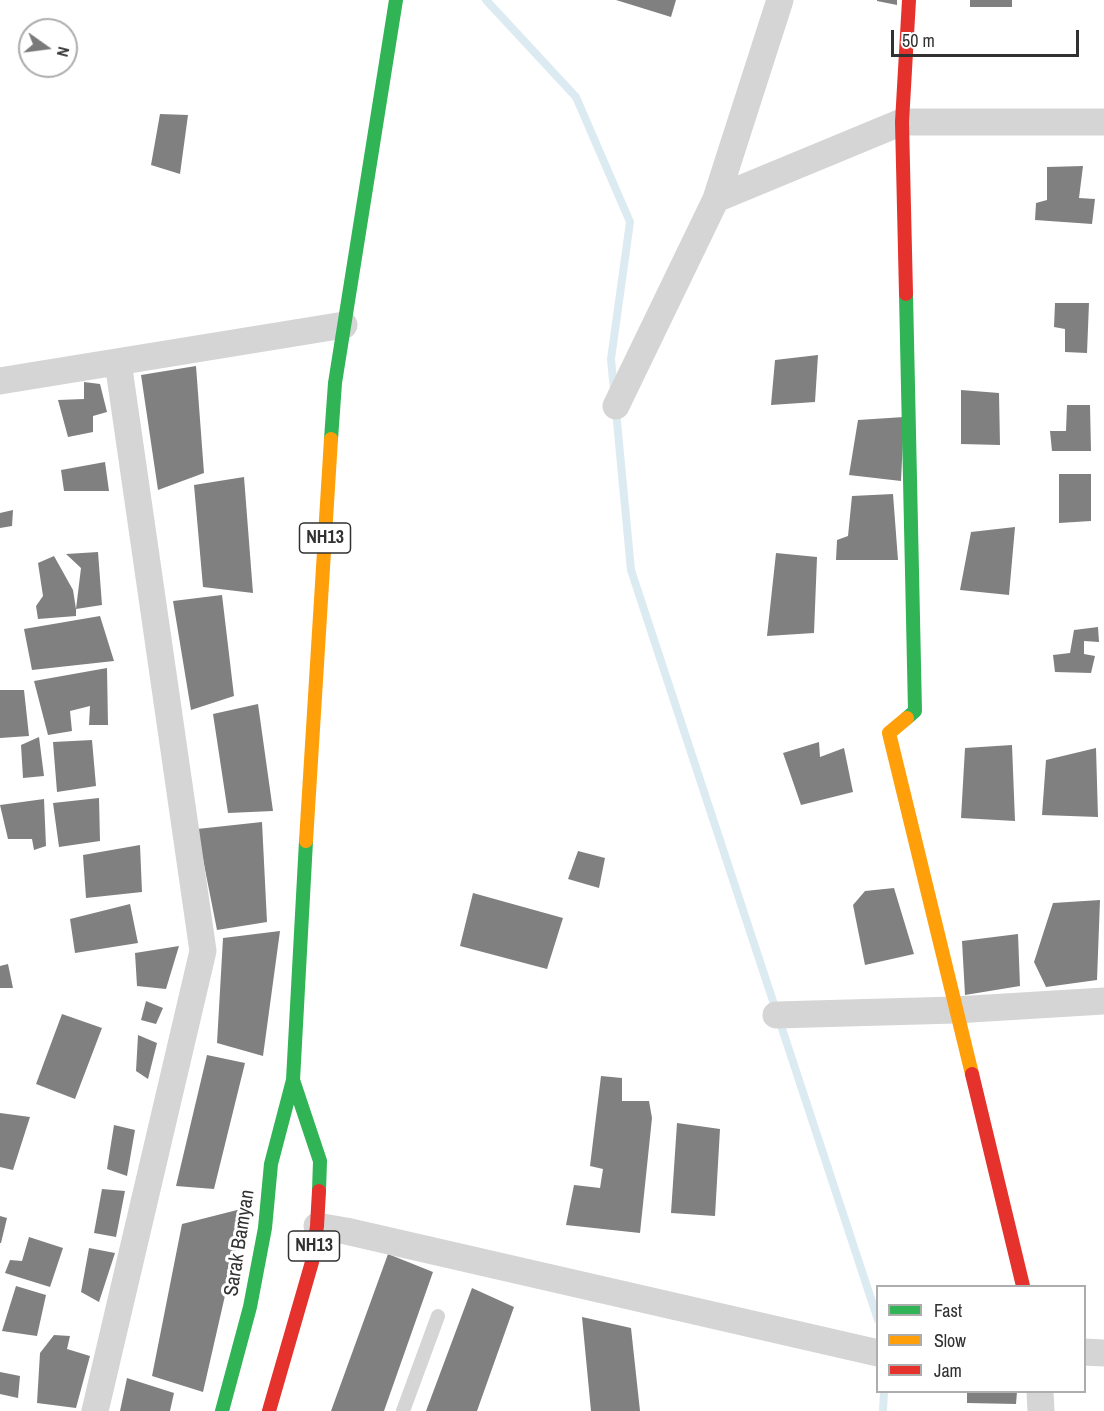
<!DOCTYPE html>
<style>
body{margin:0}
#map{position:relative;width:1104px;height:1411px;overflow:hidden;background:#fff;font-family:"Archivo Narrow",sans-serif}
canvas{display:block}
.legend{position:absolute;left:876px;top:1285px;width:210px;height:108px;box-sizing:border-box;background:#fff;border:2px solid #adadad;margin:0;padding:8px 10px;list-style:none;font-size:18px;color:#313131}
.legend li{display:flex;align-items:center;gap:12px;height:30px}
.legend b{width:30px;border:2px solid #adadad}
.north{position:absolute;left:18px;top:18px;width:60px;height:60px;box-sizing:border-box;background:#fff;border:2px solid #adadad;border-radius:50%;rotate:104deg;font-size:16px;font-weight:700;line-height:24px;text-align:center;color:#313131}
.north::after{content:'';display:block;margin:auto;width:21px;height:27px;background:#797979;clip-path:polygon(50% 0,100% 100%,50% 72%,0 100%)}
.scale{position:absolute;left:891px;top:30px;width:188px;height:27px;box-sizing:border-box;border:3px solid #313131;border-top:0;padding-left:8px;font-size:18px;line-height:21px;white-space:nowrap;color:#313131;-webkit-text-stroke:4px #fff;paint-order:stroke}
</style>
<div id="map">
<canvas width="1104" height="1411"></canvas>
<ul class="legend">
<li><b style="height:8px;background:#30b455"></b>Fast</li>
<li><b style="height:8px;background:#ff9f0a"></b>Slow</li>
<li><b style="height:8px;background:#e5322d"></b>Jam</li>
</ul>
<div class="north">N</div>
<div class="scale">50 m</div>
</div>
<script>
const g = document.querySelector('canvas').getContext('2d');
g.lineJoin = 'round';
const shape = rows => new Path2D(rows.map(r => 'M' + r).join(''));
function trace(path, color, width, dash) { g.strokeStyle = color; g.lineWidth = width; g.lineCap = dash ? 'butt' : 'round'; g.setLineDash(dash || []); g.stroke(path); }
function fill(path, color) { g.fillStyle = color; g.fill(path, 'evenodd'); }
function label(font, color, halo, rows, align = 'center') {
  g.font = font + ' "Archivo Narrow",sans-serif'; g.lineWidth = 6; g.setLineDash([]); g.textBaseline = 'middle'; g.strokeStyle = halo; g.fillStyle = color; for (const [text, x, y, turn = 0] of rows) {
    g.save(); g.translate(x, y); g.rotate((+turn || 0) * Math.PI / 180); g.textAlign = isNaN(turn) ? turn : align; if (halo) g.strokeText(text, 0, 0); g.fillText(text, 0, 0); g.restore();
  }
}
trace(shape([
 [486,0,576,97,630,222,611,359,614,390],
 [616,411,631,570,878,1320],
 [883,1411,884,1392]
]), '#dcebf2', 8);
fill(shape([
 [616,0,676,0,671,17],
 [877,0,897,0,897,5,877,1],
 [970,0,1012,0,1012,7,970,7],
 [160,114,188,115,180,174,151,165],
 [1083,166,1079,198,1095,199,1092,224,1035,220,1036,203,1047,200,1047,167],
 [1055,303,1089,303,1087,353,1065,352,1065,329,1054,327],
 [818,355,815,402,771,405,775,360],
 [196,366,204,473,158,490,141,375],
 [84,382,100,384,107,412,93,416,93,432,68,437,58,400,84,399],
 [961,390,999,393,1000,445,961,444],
 [1067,405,1090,405,1091,451,1052,451,1050,431,1066,431],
 [904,417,901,481,849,475,858,420],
 [105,462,109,491,64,491,61,470],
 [1059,474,1091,474,1091,521,1059,523],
 [244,477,253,593,203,587,194,485],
 [893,494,898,560,836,560,837,540,848,536,852,496],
 [13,510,12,526,0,528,0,513],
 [1015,527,1009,595,960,590,971,532],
 [98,552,102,605,76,609,76,616,38,619,36,606,43,596,38,563,54,556,73,590,76,609,81,568,66,554],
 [776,553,817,557,814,633,767,636],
 [222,595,234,696,191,710,173,601],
 [100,616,114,661,32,670,24,629],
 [1098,627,1099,642,1084,641,1084,654,1095,656,1091,673,1055,672,1053,655,1070,653,1074,630],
 [107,668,108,725,89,725,90,706,70,711,72,731,48,735,34,681],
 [0,690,24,690,29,736,0,738],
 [258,704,273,811,228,813,213,714],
 [39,737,44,776,23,778,21,745],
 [92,740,96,786,57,792,53,742],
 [819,742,820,757,844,748,853,792,801,805,783,753],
 [1012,745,1015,821,961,818,965,748],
 [1096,748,1098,817,1042,815,1046,760],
 [99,798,100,841,59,847,53,803],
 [44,799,46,846,34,850,32,839,8,839,0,805],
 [262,822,267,922,217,930,197,829],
 [140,845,142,892,86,898,83,855],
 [578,851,605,858,599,888,568,879],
 [894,888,914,954,865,965,853,905,865,891],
 [473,893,563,918,547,969,460,946],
 [1100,900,1097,980,1046,987,1034,962,1053,903],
 [130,904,138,943,75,953,70,919],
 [280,931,263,1056,217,1043,223,938],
 [1018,934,1020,986,965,995,962,941],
 [179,946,166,989,137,986,135,953],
 [8,964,13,988,0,988,0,966],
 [146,1001,163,1008,156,1024,141,1020],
 [62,1014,102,1028,75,1099,36,1084],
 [138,1035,157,1043,148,1079,136,1071],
 [207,1055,245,1063,214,1189,176,1186],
 [601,1076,622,1078,622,1101,649,1101,652,1118,640,1233,566,1225,574,1185,600,1188,603,1169,590,1166],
 [0,1113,30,1117,13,1170,0,1167],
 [677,1123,720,1129,715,1216,671,1213],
 [114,1125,135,1130,127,1176,107,1169],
 [102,1189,125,1191,116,1237,94,1233],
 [245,1208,203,1392,152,1376,182,1224],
 [0,1216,7,1218,1,1243,0,1243],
 [29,1237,63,1248,50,1287,5,1273,10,1260,22,1261],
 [89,1248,115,1253,99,1302,81,1292],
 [388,1254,433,1272,384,1411,331,1411],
 [16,1286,46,1295,37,1336,2,1331],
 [472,1288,514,1307,477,1411,426,1411],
 [582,1317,631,1328,640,1411,591,1411],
 [54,1335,70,1336,67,1349,90,1356,76,1408,37,1403,40,1353],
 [0,1372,20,1376,18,1398,0,1394],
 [127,1378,174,1393,170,1411,120,1411],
 [967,1392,1017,1392,1016,1404,967,1403]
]), '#808080');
trace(shape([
 [403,1411,438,1316]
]), '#d5d5d5', 14);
trace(shape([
 [780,0,716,199,902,122,1104,122],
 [0,381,344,325],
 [616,406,716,199],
 [776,1015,955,1010,1104,1001],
 [317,1226,346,1231,878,1353],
 [1084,1352,1104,1353],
 [1040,1392,1041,1411],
 [95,1411,203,951,118,362]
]), '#d5d5d5', 27);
trace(shape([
 [906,294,915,711,907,718],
 [331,439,335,383,396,0],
 [293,1080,320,1161,319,1191],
 [222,1411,250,1307,265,1228,271,1164,293,1080,306,841]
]), '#30b455', 14);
trace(shape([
 [907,718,889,733,972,1074],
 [306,841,331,439]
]), '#ff9f0a', 14);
trace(shape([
 [906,294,902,122,909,0],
 [972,1074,1023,1286],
 [269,1411,312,1262,317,1226,319,1191]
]), '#e5322d', 14);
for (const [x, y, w] of [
 [325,538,51],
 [314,1246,51]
]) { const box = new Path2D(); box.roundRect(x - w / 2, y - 15, w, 30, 4.5); g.fillStyle = '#fff'; g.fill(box); trace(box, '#313131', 1.5); }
label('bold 18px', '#313131', null, [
 ["NH13",325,538],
 ["NH13",314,1246]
]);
label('20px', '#313131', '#fff', [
 ["Sarak Bamyan",240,1243,-81]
]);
</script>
